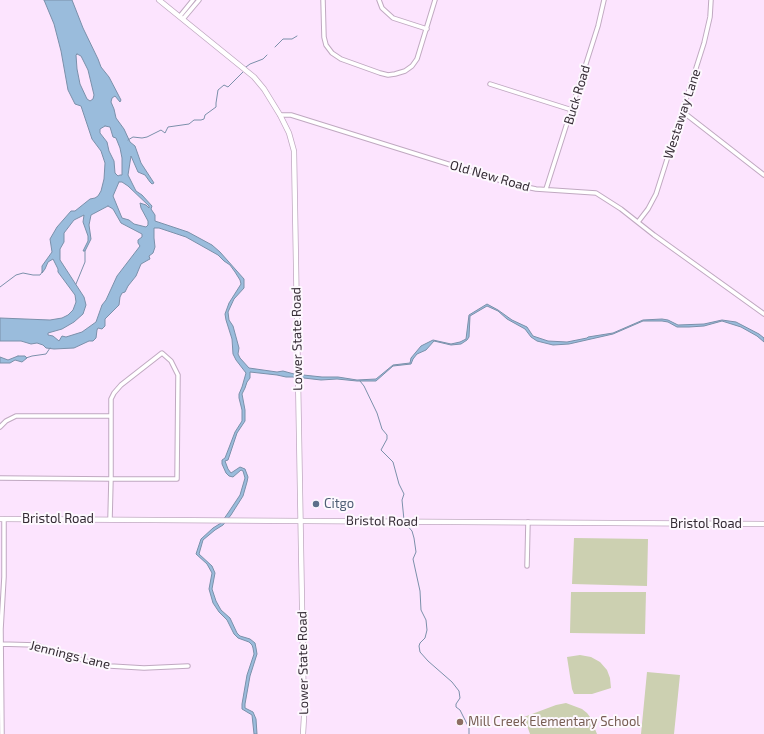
<!DOCTYPE html>
<style>
body{margin:0}
canvas{display:block;background:#fce4fe}
</style>
<canvas width="764" height="734"></canvas>
<script>
const g = document.querySelector('canvas').getContext('2d');
g.lineJoin = 'round';
function fill(path, color) { g.fillStyle = color; g.fill(path, 'evenodd'); }
const shape = rows => new Path2D(rows.map(r => 'M' + r).join(''));
function trace(path, color, width, dash) { g.strokeStyle = color; g.lineWidth = width; g.lineCap = dash ? 'butt' : 'round'; g.setLineDash(dash || []); g.stroke(path); }
function label(font, color, halo, rows, align = 'center') {
  g.font = font + ' "Exo 2",sans-serif'; g.lineWidth = 4; g.setLineDash([]); g.textBaseline = 'middle'; g.strokeStyle = halo; g.fillStyle = color; for (const [text, x, y, turn = 0] of rows) {
    g.save(); g.translate(x, y); g.rotate((+turn || 0) * Math.PI / 180); g.textAlign = isNaN(turn) ? turn : align; if (halo) g.strokeText(text, 0, 0); g.fillText(text, 0, 0); g.restore();
  }
}
fill(shape([
 [574,538,648,539,647,586,572,584],
 [571,592,646,592,645,634,570,633],
 [580,655,591,657,600,662,607,670,610,678,611,688,592,694,574,694,572,689,567,657],
 [647,672,680,675,674,734,641,734],
 [566,703,582,709,587,713,590,717,597,734,530,734,524,717,556,705]
]), '#ccd0b1');
const water = shape([
 [44,0,72,0,83,28,98,59,101,67,109,77,121,100,120,102,115,96,112,98,111,102,114,109,116,118,124,129,130,142,135,146,141,163,154,183,152,184,150,182,145,175,138,172,131,156,128,175,136,191,142,195,152,206,151,209,155,215,155,221,188,232,212,245,220,252,244,279,244,288,234,299,228,312,229,320,233,326,239,348,238,354,240,358,249,368,277,372,283,371,294,374,322,377,338,377,357,380,376,379,393,365,410,363,411,358,421,346,433,340,451,344,460,342,466,339,469,315,487,304,498,310,512,320,527,327,533,336,548,341,567,342,587,338,588,337,613,333,643,320,662,319,668,320,678,325,704,324,722,320,736,322,759,334,764,338,764,342,757,336,741,327,722,321,704,326,689,327,677,327,668,322,662,321,643,321,613,334,569,344,553,345,537,341,531,337,525,329,507,319,498,311,487,306,470,316,469,337,467,340,461,344,451,345,434,341,426,350,417,354,413,359,411,364,393,366,376,381,357,381,337,379,321,380,295,377,286,377,277,375,250,372,250,378,247,382,245,388,242,394,245,410,245,421,237,433,228,460,225,461,228,469,231,473,240,467,245,469,248,477,247,482,243,496,231,515,223,525,215,530,203,540,199,554,212,566,215,573,212,589,216,601,221,610,230,618,237,633,240,636,250,639,255,643,256,648,257,654,250,676,245,704,245,708,253,712,256,719,257,734,254,734,252,715,242,709,242,704,247,675,254,654,253,648,252,645,249,642,238,638,234,634,227,620,219,612,213,603,209,589,212,573,207,564,196,554,201,539,213,528,221,523,228,513,240,495,245,478,243,471,241,470,233,477,229,476,226,473,222,464,222,460,225,458,235,432,242,421,242,410,239,398,239,394,242,387,246,373,236,360,233,354,232,339,226,320,225,314,229,303,241,284,240,280,235,272,230,265,224,261,218,255,186,237,159,228,154,228,154,238,155,247,153,253,149,256,150,259,148,260,141,264,136,276,128,286,125,292,122,293,120,297,119,305,105,319,105,326,102,329,98,328,97,330,96,338,93,341,89,341,74,348,54,349,46,348,43,345,37,343,31,344,21,341,0,341,0,318,50,320,62,318,68,315,73,310,76,302,75,295,58,272,58,269,53,259,48,262,45,269,42,273,42,266,52,252,50,239,57,227,71,211,75,211,90,199,95,198,98,196,101,191,104,179,105,163,101,151,92,139,81,106,75,104,68,90,61,51,54,24,44,0],
 [77,54,81,56,88,70,94,95,93,99,90,101,87,99,80,84,77,69,76,55,77,54],
 [105,126,110,127,113,137,116,138,120,148,122,158,122,175,120,175,118,176,115,173,114,161,109,151,107,142,100,133,100,129,105,126],
 [119,182,122,182,128,186,149,206,149,208,146,205,140,203,141,208,148,221,148,225,146,227,134,224,129,220,122,218,113,196,119,182],
 [108,206,113,209,121,223,142,234,142,237,138,240,138,243,140,246,117,276,106,300,102,305,96,322,82,332,66,337,62,336,59,341,53,336,48,335,48,333,62,329,74,322,83,314,86,305,84,297,60,260,60,249,64,242,64,233,74,220,84,215,83,222,88,236,88,241,83,251,85,251,91,239,89,225,91,215,108,206],
 [18,356,25,356,27,358,22,362,15,360,10,363,0,363,0,357,8,360,18,356]
]);
fill(water, '#9abcdc');
trace(water, '#7b90aa', 1);
trace(shape([
 [275,47,283,39,292,39,297,36],
 [246,67,250,64,263,59,267,55],
 [128,140,133,137,142,138,147,137,161,130,165,133,168,127,189,124,194,120,201,120,204,119,205,115,216,107,216,103,218,90,224,85,228,87,243,72],
 [76,284,85,262,85,251],
 [0,287,16,275,23,273,33,275,40,275,43,271],
 [26,358,32,356,46,354,50,348],
 [360,381,364,386,377,413,382,429,387,435,387,439,381,450,393,462,399,484,404,494,402,500,404,520],
 [405,523,412,531,414,538,416,552,413,559,420,591,421,610,426,620,427,630,425,638,420,643,419,646,420,652,428,661,452,682,459,691,460,698,456,704,456,707,460,710,469,728,469,734]
]), '#7b90aa', 1);
const street = shape([
 [323,0,324,37,326,45,332,53,341,59,380,73,388,75,395,74,405,71,412,66,417,59,435,0],
 [379,0,382,8,393,18,427,29],
 [180,16,193,0],
 [183,19,199,0],
 [490,84,572,110],
 [683,112,764,175],
 [280,115,291,115,512,184,536,189,596,193,621,209,654,235,764,314],
 [546,189,598,26,604,0],
 [638,222,648,209,656,194,704,43,710,17,711,0],
 [0,427,6,421,16,416,111,416],
 [0,478,111,479,177,479,178,375,171,361,162,353,121,385,114,393,111,399,111,479,110,519],
 [527,566,528,522],
 [0,644,36,645,89,662,110,666,144,668,188,666],
 [2,734,1,629,4,577,4,519]
]);
const secondary = shape([
 [159,0,254,77,264,89,280,115,289,133,294,151,304,717,303,734],
 [0,519,764,524]
]);
trace(street, '#c0a9c1', 5.5);
trace(secondary, '#c0a9c1', 6);
trace(street, '#fff', 3.5);
trace(secondary, '#fff', 4.5);
for (const [x, y, r, color] of [
 [316,504,4,"#5c6f8a"],
 [460,722,4,"#8d6e63"]
]) { const dot = new Path2D(); dot.arc(x, y, r, 0, 2 * Math.PI); g.fillStyle = color; g.fill(dot); trace(dot, '#fdf8fe', 1.5); }
label('13px', '#342b34', '#fdf8fe', [
 ["Buck Road",577,95,-73],
 ["Westaway Lane",682,114,-72],
 ["Old New Road",490,176,16],
 ["Lower State Road",297,339,-91],
 ["Bristol Road",58,519],
 ["Bristol Road",382,521,1],
 ["Bristol Road",706,524],
 ["Jennings Lane",70,655,14],
 ["Lower State Road",303,663,-91]
]);
label('13px', '#4e5e75', '#fdf8fe', [
 ["Citgo",324,504]
], 'left');
label('13px', '#785e54', '#fdf8fe', [
 ["Mill Creek Elementary School",468,722]
], 'left');
</script>
